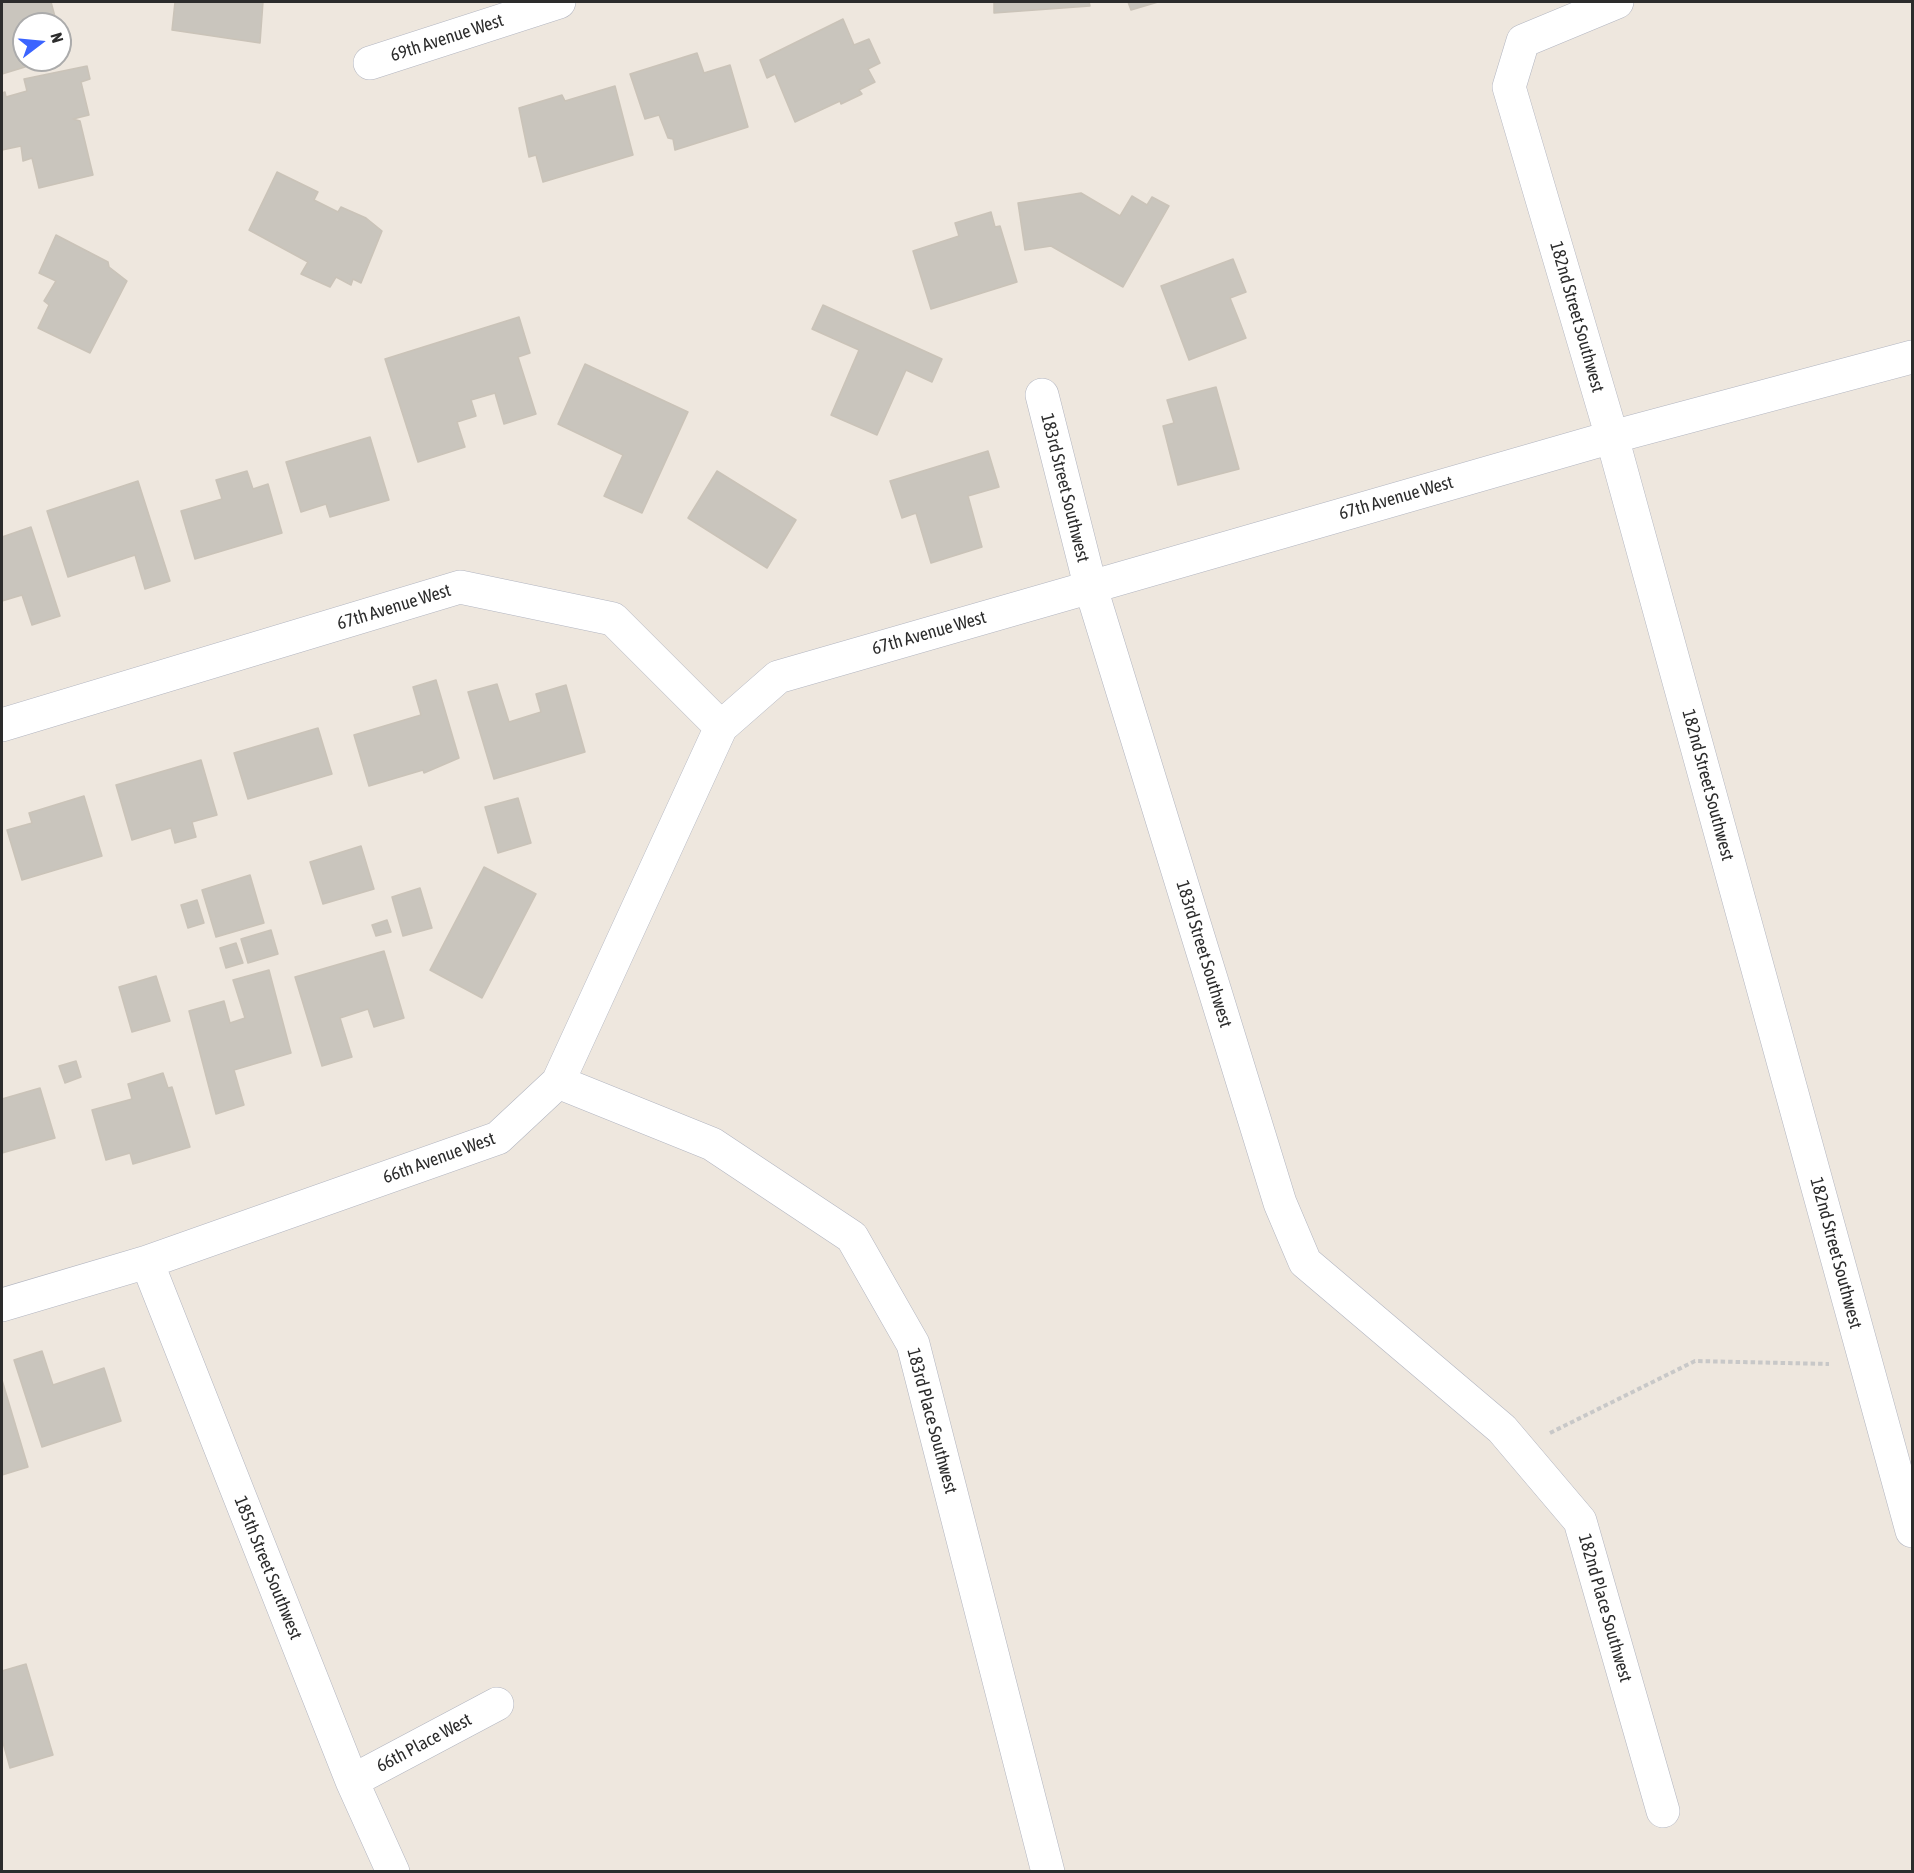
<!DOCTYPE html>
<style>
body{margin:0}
#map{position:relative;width:1914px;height:1873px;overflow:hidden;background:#eee7de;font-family:"Asap Condensed",sans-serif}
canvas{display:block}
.frame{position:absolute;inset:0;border:3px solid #2c2c2c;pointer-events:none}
.north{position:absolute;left:12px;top:12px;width:60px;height:60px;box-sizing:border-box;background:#fff;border:2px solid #ababab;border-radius:50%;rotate:74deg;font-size:16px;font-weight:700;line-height:24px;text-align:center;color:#2c2c2c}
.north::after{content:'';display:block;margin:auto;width:21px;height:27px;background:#3b64ff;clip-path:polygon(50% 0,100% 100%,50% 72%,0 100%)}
</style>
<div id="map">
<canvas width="1914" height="1873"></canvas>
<div class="frame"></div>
<div class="north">N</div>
</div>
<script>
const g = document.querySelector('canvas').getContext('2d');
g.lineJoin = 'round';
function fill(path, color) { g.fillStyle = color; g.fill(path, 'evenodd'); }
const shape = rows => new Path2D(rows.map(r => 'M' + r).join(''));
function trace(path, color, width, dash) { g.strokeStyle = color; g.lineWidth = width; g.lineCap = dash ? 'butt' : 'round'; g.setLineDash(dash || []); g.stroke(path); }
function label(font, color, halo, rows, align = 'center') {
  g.font = font + ' "Asap Condensed",sans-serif'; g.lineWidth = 4.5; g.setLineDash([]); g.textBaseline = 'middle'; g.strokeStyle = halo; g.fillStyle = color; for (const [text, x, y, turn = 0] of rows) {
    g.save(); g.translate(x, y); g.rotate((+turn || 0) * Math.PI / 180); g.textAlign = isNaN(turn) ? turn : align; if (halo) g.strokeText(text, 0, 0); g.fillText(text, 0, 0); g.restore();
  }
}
const building = shape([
 [2,2,51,2,57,24,24,24,24,60,48,60,2,74,2,2],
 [175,2,263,2,260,43,172,30,175,2],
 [994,2,1089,2,1090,6,994,13,994,2],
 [1128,2,1158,2,1131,10,1128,2],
 [843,19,854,45,869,39,880,63,868,69,875,82,859,90,862,94,841,104,840,101,795,122,775,74,767,78,760,60,843,19],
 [60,33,66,55,60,57,60,33],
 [697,53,704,73,730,65,748,127,675,150,673,139,668,138,659,115,645,119,630,74,697,53],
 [87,66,90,79,81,82,89,115,73,119,80,121,93,175,39,188,32,158,23,161,21,146,2,150,2,93,5,92,6,97,27,91,24,79,87,66],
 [615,86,633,155,543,182,536,155,529,157,519,108,562,95,565,101,615,86],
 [277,172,318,192,314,200,338,212,341,207,366,218,382,231,361,283,353,279,351,285,336,277,330,287,301,274,308,262,249,230,277,172],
 [1081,193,1120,216,1132,196,1147,205,1152,197,1169,206,1123,287,1051,246,1025,250,1018,203,1081,193],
 [991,212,995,227,1000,226,1017,282,931,309,913,251,959,236,955,223,991,212],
 [56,235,108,262,109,267,127,281,90,353,38,328,49,305,44,301,56,281,39,273,56,235],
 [1233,259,1246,292,1230,298,1246,338,1189,360,1161,286,1233,259],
 [823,305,942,359,932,382,906,370,877,435,831,415,859,350,812,329,823,305],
 [519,317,530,353,518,357,536,414,504,424,495,393,471,400,476,416,457,422,465,447,418,462,385,359,519,317],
 [585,364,688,412,642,513,604,496,623,455,558,424,585,364],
 [1216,387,1239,469,1178,485,1163,426,1174,423,1167,400,1216,387],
 [370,437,389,500,330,517,326,504,301,512,286,462,370,437],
 [988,451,999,487,968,496,982,547,931,563,916,513,902,518,890,481,988,451],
 [247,471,253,489,268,484,282,533,195,559,181,511,222,499,216,480,247,471],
 [717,471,796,520,767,568,688,518,717,471],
 [138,481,170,581,145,589,135,555,68,577,47,511,138,481],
 [31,527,60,616,32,625,22,595,2,601,2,537,31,527],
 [436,680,459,758,424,773,423,770,369,786,354,735,421,715,413,687,436,680],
 [497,684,509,722,541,712,536,694,566,685,585,752,494,779,468,692,497,684],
 [318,728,332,774,248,799,234,753,318,728],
 [201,760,217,815,192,822,196,837,175,843,171,828,132,840,116,785,201,760],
 [84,796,102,856,22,880,7,830,32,823,29,813,84,796],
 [518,798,531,843,498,853,485,807,518,798],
 [361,846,374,889,323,904,310,862,361,846],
 [484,867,536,894,482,998,430,970,484,867],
 [250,875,264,923,216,937,202,890,250,875],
 [420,888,432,928,403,936,392,897,420,888],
 [197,900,204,923,188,928,181,905,197,900],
 [387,920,391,932,376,936,372,925,387,920],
 [271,930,278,954,248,963,241,939,271,930],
 [236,943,243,963,226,968,220,948,236,943],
 [384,951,404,1018,374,1027,368,1009,340,1018,352,1057,322,1066,295,977,384,951],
 [269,970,291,1053,234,1070,244,1105,216,1114,189,1011,224,1001,230,1023,245,1018,233,980,269,970],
 [156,976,170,1021,132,1032,119,987,156,976],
 [76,1061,81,1077,65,1083,59,1066,76,1061],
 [163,1073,168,1088,172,1087,190,1147,133,1164,130,1153,106,1160,92,1110,132,1099,128,1084,163,1073],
 [40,1088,55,1138,2,1153,2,1099,40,1088],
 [42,1351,53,1385,104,1368,121,1421,42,1447,14,1360,42,1351],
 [2,1380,28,1467,2,1475,2,1380],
 [26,1664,53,1755,10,1768,2,1739,2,1671,26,1664]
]);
fill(building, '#c9c5bd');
trace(building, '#cac3b8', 1.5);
const minor = shape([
 [1617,2,1523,41,1509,87,1612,437,1912,1531],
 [370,63,559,2],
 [1042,395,1090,585,1280,1203,1305,1262,1502,1429,1580,1521,1663,1811],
 [2,725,460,587,613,619,721,727,778,677,1612,437,1912,357],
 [558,1082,712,1144,852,1237,913,1344,1048,1872],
 [147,1262,352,1781,393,1872],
 [2,1305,147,1262,498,1138,558,1082,721,727],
 [352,1781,497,1704]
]);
trace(minor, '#b2b5c0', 34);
trace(shape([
 [1550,1433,1695,1361,1829,1364]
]), '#c8c8c8', 4, [4.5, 3]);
trace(minor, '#fff', 33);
label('18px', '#2c2c2c', '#fff', [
 ["69th Avenue West",447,38,-18],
 ["182nd Street Southwest",1577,317,74],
 ["183rd Street Southwest",1065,488,76],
 ["67th Avenue West",1396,498,-16],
 ["67th Avenue West",394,607,-17],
 ["67th Avenue West",929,633,-16],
 ["182nd Street Southwest",1708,785,75],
 ["183rd Street Southwest",1204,954,73],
 ["66th Avenue West",439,1158,-20],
 ["182nd Street Southwest",1836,1253,75],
 ["183rd Place Southwest",932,1421,75],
 ["185th Street Southwest",268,1568,68],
 ["182nd Place Southwest",1605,1608,74],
 ["66th Place West",424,1743,-28]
]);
</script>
